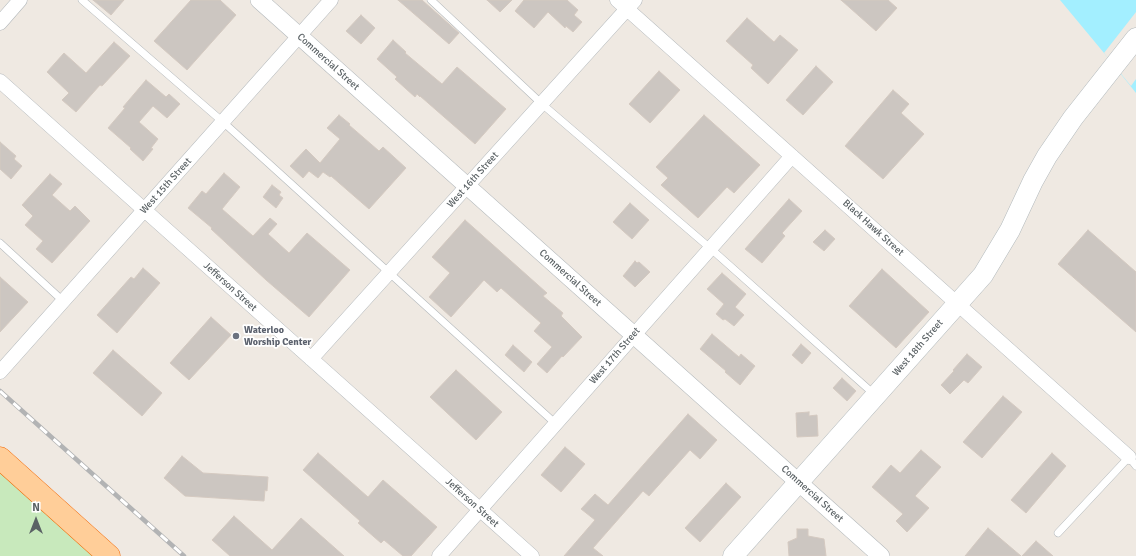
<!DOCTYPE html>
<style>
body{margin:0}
#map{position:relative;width:1136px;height:556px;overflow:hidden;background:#efe9e2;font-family:Signika,sans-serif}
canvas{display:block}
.north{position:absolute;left:16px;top:500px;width:40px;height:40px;-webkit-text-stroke:3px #fff;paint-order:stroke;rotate:0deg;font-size:11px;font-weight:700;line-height:16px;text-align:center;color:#5b6265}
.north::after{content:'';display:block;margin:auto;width:14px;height:18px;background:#5b6265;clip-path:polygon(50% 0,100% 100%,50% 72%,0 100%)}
</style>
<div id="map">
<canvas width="1136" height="556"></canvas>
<div class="north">N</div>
</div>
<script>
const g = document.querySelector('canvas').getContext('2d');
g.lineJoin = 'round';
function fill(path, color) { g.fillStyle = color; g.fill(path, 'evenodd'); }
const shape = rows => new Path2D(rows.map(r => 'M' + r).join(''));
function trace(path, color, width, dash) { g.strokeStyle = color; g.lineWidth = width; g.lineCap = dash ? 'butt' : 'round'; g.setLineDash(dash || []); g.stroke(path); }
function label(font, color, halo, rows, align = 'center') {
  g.font = font + ' Signika,sans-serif'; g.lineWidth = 3.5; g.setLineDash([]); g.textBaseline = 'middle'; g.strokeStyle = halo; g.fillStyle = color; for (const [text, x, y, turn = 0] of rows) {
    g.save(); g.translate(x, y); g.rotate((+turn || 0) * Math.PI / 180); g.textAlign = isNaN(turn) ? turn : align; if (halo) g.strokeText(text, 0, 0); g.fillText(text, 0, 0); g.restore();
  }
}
fill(shape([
 [0,452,117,556,0,556]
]), '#c8e9bc');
fill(shape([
 [1060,0,1136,0,1136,93,1104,53]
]), '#a3efff');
fill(shape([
 [1136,12,1136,79,1131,86,1104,53]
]), '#efe9e2');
const building = shape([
 [93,0,124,0,111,15,93,0],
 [191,0,220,0,236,15,187,70,154,41,191,0],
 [398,0,422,0,459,33,449,44,398,0],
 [487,0,512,0,500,12,487,0],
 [524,0,567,0,578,10,574,15,582,22,573,32,566,26,565,28,548,12,534,28,515,11,524,0],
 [841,0,888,0,897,8,876,31,841,0],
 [361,15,375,28,361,44,346,31,361,15],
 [747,18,774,42,780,35,798,50,768,84,751,68,753,65,726,41,747,18],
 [393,40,406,52,405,53,442,84,457,67,506,109,475,144,420,96,420,97,417,94,415,97,395,79,397,77,377,59,393,40],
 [114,42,130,56,102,86,100,85,76,112,62,100,69,93,47,72,64,53,86,73,114,42],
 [816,66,833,82,803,115,786,100,816,66],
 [659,71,680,90,650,123,629,104,659,71],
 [146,80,166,97,169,94,180,104,167,118,153,106,139,122,158,139,151,148,153,149,143,161,130,149,131,148,108,128,125,108,123,107,146,80],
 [893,90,909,104,901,113,924,134,883,179,845,146,893,90],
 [339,115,350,124,349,125,379,151,383,147,406,168,369,209,331,176,330,177,323,172,318,178,309,171,303,178,290,166,306,149,320,163,340,139,327,128,339,115],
 [704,115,760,165,734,193,727,187,698,218,661,185,668,178,656,167,704,115],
 [0,142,16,156,14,159,22,166,11,179,0,169,0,142],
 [224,173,240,187,222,209,253,236,270,218,277,224,268,234,289,253,307,233,350,270,309,317,266,280,211,229,212,228,188,208,202,191,206,194,224,173],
 [50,174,62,184,52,195,70,211,75,206,90,221,52,263,36,249,43,241,25,225,33,216,22,205,50,174],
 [272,185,281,192,279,195,283,198,276,208,263,197,272,185],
 [789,199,802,211,782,233,785,236,762,263,745,249,789,199],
 [630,203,649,220,632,239,613,222,630,203],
 [465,220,547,293,543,296,563,313,561,316,582,337,563,357,562,356,547,373,537,364,552,347,534,331,541,323,501,288,497,292,484,280,451,317,429,297,450,273,432,257,465,220],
 [825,230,835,239,824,251,813,242,825,230],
 [1088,230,1136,272,1136,332,1058,264,1088,230],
 [635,261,637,263,639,262,650,272,635,287,623,276,635,261],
 [143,268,160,283,117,333,97,315,131,277,134,279,143,268],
 [882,269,929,312,896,348,849,306,882,269],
 [722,273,746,294,735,307,744,315,734,326,725,319,723,320,716,314,724,304,707,289,722,273],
 [0,277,28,302,0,332,0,277],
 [211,317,231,335,189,380,170,363,211,317],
 [712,334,739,357,741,354,755,366,740,385,725,372,726,371,700,349,712,334],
 [801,344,811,353,802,364,792,355,801,344],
 [513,345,532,362,524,372,505,355,513,345],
 [113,350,162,393,142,416,93,373,113,350],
 [967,354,982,367,968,383,964,380,950,394,941,385,954,371,953,370,967,354],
 [456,370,502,412,476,440,430,397,456,370],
 [842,378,856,391,847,401,833,388,842,378],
 [1003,396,1022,412,982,458,963,442,1003,396],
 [809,412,809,416,817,415,818,436,797,437,796,413,809,412],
 [688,414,717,440,700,459,690,450,649,496,643,491,593,548,603,556,564,556,595,520,581,509,595,494,608,505,688,414],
 [565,447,585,464,561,492,541,475,565,447],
 [921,450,941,467,915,496,929,508,907,532,896,521,903,514,872,487,891,465,900,473,921,450],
 [318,453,368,497,383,480,437,527,411,556,403,556,384,540,381,543,358,523,360,521,303,470,318,453],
 [1052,453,1066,466,1026,513,1011,500,1052,453],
 [182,456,203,473,268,477,267,491,265,490,264,501,185,496,164,478,182,456],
 [726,483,741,497,700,542,685,528,726,483],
 [234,516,272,550,301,518,344,556,230,556,212,540,234,516],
 [988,528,1021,556,965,556,988,528],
 [797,529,808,529,808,536,824,539,826,556,789,556,788,542,797,538,797,529],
 [1036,541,1053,556,1022,556,1036,541]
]);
fill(building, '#ccc6c1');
trace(building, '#d4c9c0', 1);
const service = shape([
 [82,0,223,122,556,424],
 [431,0,542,104,710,248,875,395],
 [0,243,63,301],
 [1058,533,1129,457,1136,466]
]);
const minor = shape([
 [617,0,1129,457],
 [0,23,20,0],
 [0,81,532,556],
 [311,359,635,0],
 [0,372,331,0],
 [439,556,792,156]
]);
const tertiary = shape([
 [259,0,881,556]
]);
const secondary = shape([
 [733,556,983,275,1010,230,1033,181,1047,156,1073,118,1136,38]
]);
const trunk = shape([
 [0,458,109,556]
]);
trace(service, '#b3b8bb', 8);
trace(minor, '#b3b8bb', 15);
trace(tertiary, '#b3b8bb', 18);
trace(secondary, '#b2b9bc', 21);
trace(trunk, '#f26500', 23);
trace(service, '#fff', 7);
trace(minor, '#fff', 14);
trace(tertiary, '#fff', 17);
trace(secondary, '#fff', 20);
trace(trunk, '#ffce99', 22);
const rail = shape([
 [0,391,184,556]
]);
trace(rail, '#b2b3b4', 4.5);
trace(rail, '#fff', 3, [9]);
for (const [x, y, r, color] of [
 [236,336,4,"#6b7280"]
]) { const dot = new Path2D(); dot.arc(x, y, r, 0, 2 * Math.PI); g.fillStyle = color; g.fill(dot); trace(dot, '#fff', 1.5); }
label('10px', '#5b6265', '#fff', [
 ["Commercial Street",328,62,42],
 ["West 16th Street",473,180,-48],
 ["West 15th Street",166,186,-48],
 ["Black Hawk Street",873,228,42],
 ["Commercial Street",570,278,42],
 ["Jefferson Street",230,287,42],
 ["West 18th Street",918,348,-49],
 ["West 17th Street",615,356,-49],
 ["Commercial Street",812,494,42],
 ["Jefferson Street",472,503,42]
]);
label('bold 10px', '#5b616d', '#fff', [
 ["Waterloo",244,330],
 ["Worship Center",244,342]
], 'left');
</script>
